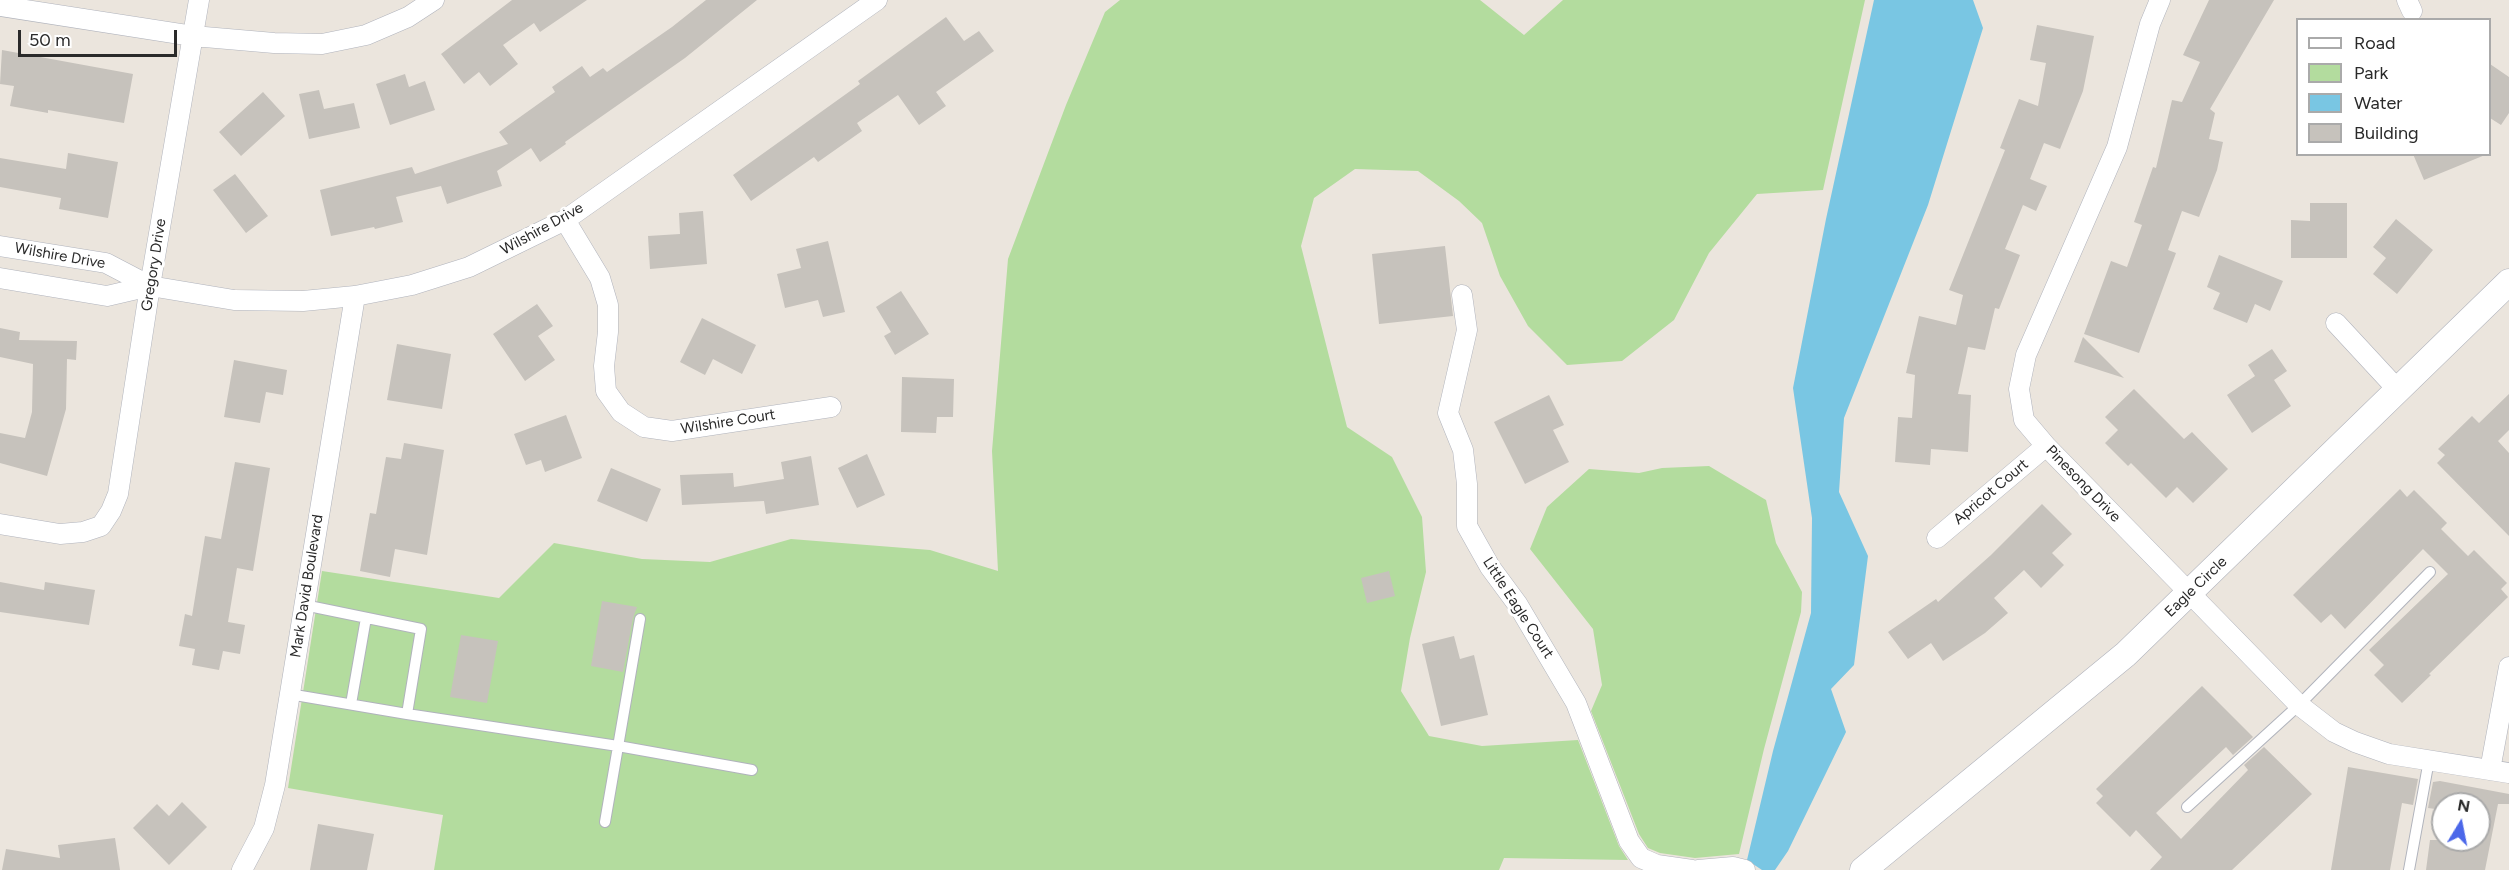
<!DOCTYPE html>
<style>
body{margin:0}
#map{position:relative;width:2509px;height:870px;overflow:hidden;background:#ebe5dd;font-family:Figtree,sans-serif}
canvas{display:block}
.legend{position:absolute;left:2296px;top:18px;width:195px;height:138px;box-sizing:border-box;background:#fff;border:2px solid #aaa;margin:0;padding:8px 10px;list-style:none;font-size:18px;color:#2a2a2a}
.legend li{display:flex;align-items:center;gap:12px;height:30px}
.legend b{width:30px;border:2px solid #aaa}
.north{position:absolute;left:2431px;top:792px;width:60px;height:60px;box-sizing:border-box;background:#fff;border:2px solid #aaa;border-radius:50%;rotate:10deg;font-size:16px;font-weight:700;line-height:24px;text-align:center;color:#2a2a2a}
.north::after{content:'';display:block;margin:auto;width:21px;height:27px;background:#4b67e9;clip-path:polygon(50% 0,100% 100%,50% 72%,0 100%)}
.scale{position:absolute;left:18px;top:30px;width:159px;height:27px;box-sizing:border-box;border:3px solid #2a2a2a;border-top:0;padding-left:8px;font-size:18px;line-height:21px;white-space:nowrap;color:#2a2a2a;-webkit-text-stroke:4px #fff;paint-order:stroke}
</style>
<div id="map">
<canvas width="2509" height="870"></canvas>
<ul class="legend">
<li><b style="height:8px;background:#fff"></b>Road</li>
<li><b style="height:16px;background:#b3dc9e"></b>Park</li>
<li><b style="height:16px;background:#79c6e3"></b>Water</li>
<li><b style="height:16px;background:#c6c2bc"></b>Building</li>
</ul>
<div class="north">N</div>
<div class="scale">50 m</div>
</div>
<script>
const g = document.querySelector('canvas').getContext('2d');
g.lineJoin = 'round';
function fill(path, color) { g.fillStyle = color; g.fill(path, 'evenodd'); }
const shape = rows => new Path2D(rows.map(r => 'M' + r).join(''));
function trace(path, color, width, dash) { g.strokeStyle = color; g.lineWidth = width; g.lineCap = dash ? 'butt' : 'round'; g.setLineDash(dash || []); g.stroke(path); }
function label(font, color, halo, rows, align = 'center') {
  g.font = font + ' Figtree,sans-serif'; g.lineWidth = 6; g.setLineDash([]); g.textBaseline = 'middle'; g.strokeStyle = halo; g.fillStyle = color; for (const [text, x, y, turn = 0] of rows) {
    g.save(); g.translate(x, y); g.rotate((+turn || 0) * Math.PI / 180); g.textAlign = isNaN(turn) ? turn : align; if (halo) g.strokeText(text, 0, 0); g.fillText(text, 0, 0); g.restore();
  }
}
fill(shape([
 [1120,0,1480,0,1524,35,1563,0,1865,0,1823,190,1757,194,1709,253,1674,320,1622,361,1567,365,1528,326,1500,276,1482,223,1459,201,1418,171,1355,169,1314,198,1301,246,1347,427,1392,457,1422,517,1426,572,1410,638,1401,691,1429,736,1482,746,1578,740,1619,846,1628,860,1504,858,1499,870,434,870,443,815,288,788,322,571,499,598,554,543,642,559,710,562,791,539,930,550,998,571,992,451,1008,259,1066,105,1105,12],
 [1709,466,1766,500,1776,543,1802,592,1801,612,1764,749,1739,854,1695,858,1660,853,1648,848,1639,834,1591,711,1602,685,1593,629,1530,549,1547,507,1589,469,1639,473,1662,468]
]), '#b3dc9e');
fill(shape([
 [1874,0,1973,0,1983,28,1928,205,1844,418,1839,492,1868,556,1854,665,1831,689,1846,732,1788,851,1775,870,1762,870,1747,860,1773,751,1811,613,1812,518,1793,388,1826,219]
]), '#79c6e3');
fill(shape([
 [512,0,587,0,540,32,534,23,503,45,518,64,490,86,479,72,464,84,441,54],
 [706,0,757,0,685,58,565,142,566,144,540,162,531,148,497,171,502,186,447,204,441,186,396,197,403,222,375,229,374,227,331,236,320,190,412,167,415,174,508,144,499,132,555,92,552,87,582,66,590,77,603,68,607,72,672,27],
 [2209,0,2274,0,2210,109,2215,113,2209,139,2223,142,2217,170,2199,217,2182,211,2168,250,2176,253,2139,353,2084,334,2111,261,2127,267,2142,225,2134,222,2153,167,2156,168,2172,100,2182,102,2200,62,2183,55],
 [946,17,964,41,979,31,994,51,936,92,946,106,919,125,898,95,857,123,862,131,818,162,814,157,751,201,733,175,860,84,858,81],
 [2037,25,2094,36,2083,91,2060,149,2044,143,2030,179,2047,186,2036,211,2023,205,2005,249,2020,255,1999,309,1995,308,1985,350,1968,347,1958,394,1971,395,1968,452,1931,449,1930,465,1895,462,1898,417,1912,418,1915,375,1906,373,1919,316,1956,325,1963,295,1949,290,2005,150,2000,148,2019,99,2038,106,2046,63,2030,60],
 [2,50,133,74,124,123,48,110,48,113,10,106,14,86,0,84],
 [2490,64,2509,77,2509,113,2501,125,2490,118],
 [405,74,409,87,425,81,435,110,390,125,376,84],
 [319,90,324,109,354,103,360,128,309,139,299,94],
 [263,92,285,116,241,156,219,132],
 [68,153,118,162,108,218,59,209,61,198,0,187,0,158,66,169],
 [2413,154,2485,154,2485,155,2424,180],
 [235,174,268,216,246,233,213,190],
 [2310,203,2347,203,2347,258,2291,258,2291,220,2310,221],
 [703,211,707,264,650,269,648,236,680,234,679,213],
 [2396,219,2433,250,2397,294,2373,274,2386,258,2373,247],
 [828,241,845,312,823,317,818,300,785,308,777,274,801,268,796,249],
 [1445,246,1453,316,1379,324,1372,254],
 [2219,255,2283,281,2270,311,2255,304,2247,323,2213,309,2220,293,2207,287],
 [901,291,929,334,895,355,884,336,891,332,876,307],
 [537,304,553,326,538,336,555,360,525,381,493,334],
 [702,318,756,345,742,374,713,359,705,375,680,362],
 [0,328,20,332,19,340,77,341,76,360,67,359,66,409,47,476,0,463,0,433,25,438,32,412,33,364,0,357],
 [2083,337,2124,378,2074,362],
 [397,344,451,354,442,409,387,400],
 [2272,349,2287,371,2274,380,2291,406,2252,433,2227,395,2255,376,2248,365],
 [234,360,287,370,283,395,266,392,260,423,224,417],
 [902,377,954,379,953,417,937,417,936,433,901,432],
 [2134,389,2184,439,2192,432,2228,469,2193,503,2177,487,2166,498,2131,463,2128,466,2105,443,2118,430,2105,417],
 [2509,394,2509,430,2498,441,2509,453,2509,536,2437,463,2445,455,2438,449,2472,416,2479,423],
 [1549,395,1564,425,1553,430,1569,462,1525,484,1494,422],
 [566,415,582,458,545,472,541,460,526,465,514,434],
 [404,443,444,450,427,555,395,549,390,577,360,571,370,513,376,514,386,457,401,459],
 [867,454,885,495,857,508,838,468],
 [811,456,819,505,766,514,764,501,682,505,680,475,733,473,734,487,784,479,781,462],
 [235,462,270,468,253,571,237,568,228,622,245,625,240,654,223,651,219,670,192,665,195,649,179,646,185,614,192,616,205,536,221,539],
 [611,468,661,489,647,522,597,501],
 [2400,489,2407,497,2414,490,2447,523,2441,529,2468,556,2474,550,2507,583,2501,589,2508,597,2429,674,2431,675,2402,703,2374,675,2384,665,2369,650,2448,574,2423,549,2345,629,2331,614,2321,623,2293,595],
 [2042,504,2072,534,2052,553,2064,565,2041,588,2024,570,1994,598,2008,613,1985,633,1943,661,1931,643,1908,659,1888,632,1936,599,1938,602,1991,555],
 [1389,571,1395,596,1367,603,1361,578],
 [0,582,44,590,45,582,95,590,89,625,0,612],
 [602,601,637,607,633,618,623,672,591,666],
 [461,635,498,641,487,703,450,697],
 [1454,636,1460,659,1474,655,1488,715,1441,726,1422,644],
 [2202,686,2253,737,2233,755,2226,747,2156,813,2181,839,2248,770,2244,765,2264,747,2312,794,2232,870,2150,870,2162,857,2136,830,2130,837,2096,803,2103,796,2096,789],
 [2348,767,2418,779,2413,805,2402,803,2390,870,2331,870],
 [2440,781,2509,794,2509,804,2498,804,2485,870,2426,870,2430,840,2479,840,2479,804,2443,804,2443,810,2428,808,2433,782],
 [182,802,207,827,169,865,133,828,157,804,169,816],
 [318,824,374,834,367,870,310,870],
 [115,838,120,870,2,870,6,849,60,858,58,845]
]), '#c6c2bc');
const service = shape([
 [289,694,407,714,421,629,304,605],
 [351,704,366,618],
 [407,714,618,746,752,770],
 [2187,807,2299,705,2430,572],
 [605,822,640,619],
 [2409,870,2429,760]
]);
const minor = shape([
 [2160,0,2150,24,2117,147,2026,355,2019,389,2024,420,2046,446,2299,705,2334,732,2355,742,2389,754,2509,773],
 [2407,0,2412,11],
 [0,6,193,36,274,43,322,44,366,35,408,17,434,0],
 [565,220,600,278,608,305,608,332,604,366,606,391,621,412,644,427,672,431,831,407],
 [0,246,106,263,150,286,234,300,303,301,355,296,412,285,469,267,565,220,877,0],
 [0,278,107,296,150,286],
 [1462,295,1467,330,1448,413,1463,450,1467,484,1467,526,1490,567,1518,605,1576,703,1629,841,1641,858,1657,865,1692,870],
 [2336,323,2398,390],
 [0,524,60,534,83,532,101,526,111,511,118,494,150,286,199,0],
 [1937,538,2046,446],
 [2490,770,2509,667],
 [242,870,264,828,275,785,355,296],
 [1698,870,1733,867,1745,870]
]);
const tertiary = shape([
 [1863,870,2126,654,2509,282]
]);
trace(service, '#b0b3bc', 12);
trace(minor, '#b0b3bc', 21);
trace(tertiary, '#b0b3bc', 27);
trace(service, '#fff', 10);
trace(minor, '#fff', 20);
trace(tertiary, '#fff', 26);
label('15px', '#2a2a2a', '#fff', [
 ["Wilshire Drive",542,229,-29],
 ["Wilshire Drive",60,256,10],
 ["Gregory Drive",154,265,-81],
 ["Wilshire Court",728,422,-9],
 ["Pinesong Drive",2083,484,46],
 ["Apricot Court",1991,492,-40],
 ["Mark David Boulevard",307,586,-81],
 ["Eagle Circle",2196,587,-44],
 ["Little Eagle Court",1518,608,57]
]);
</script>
